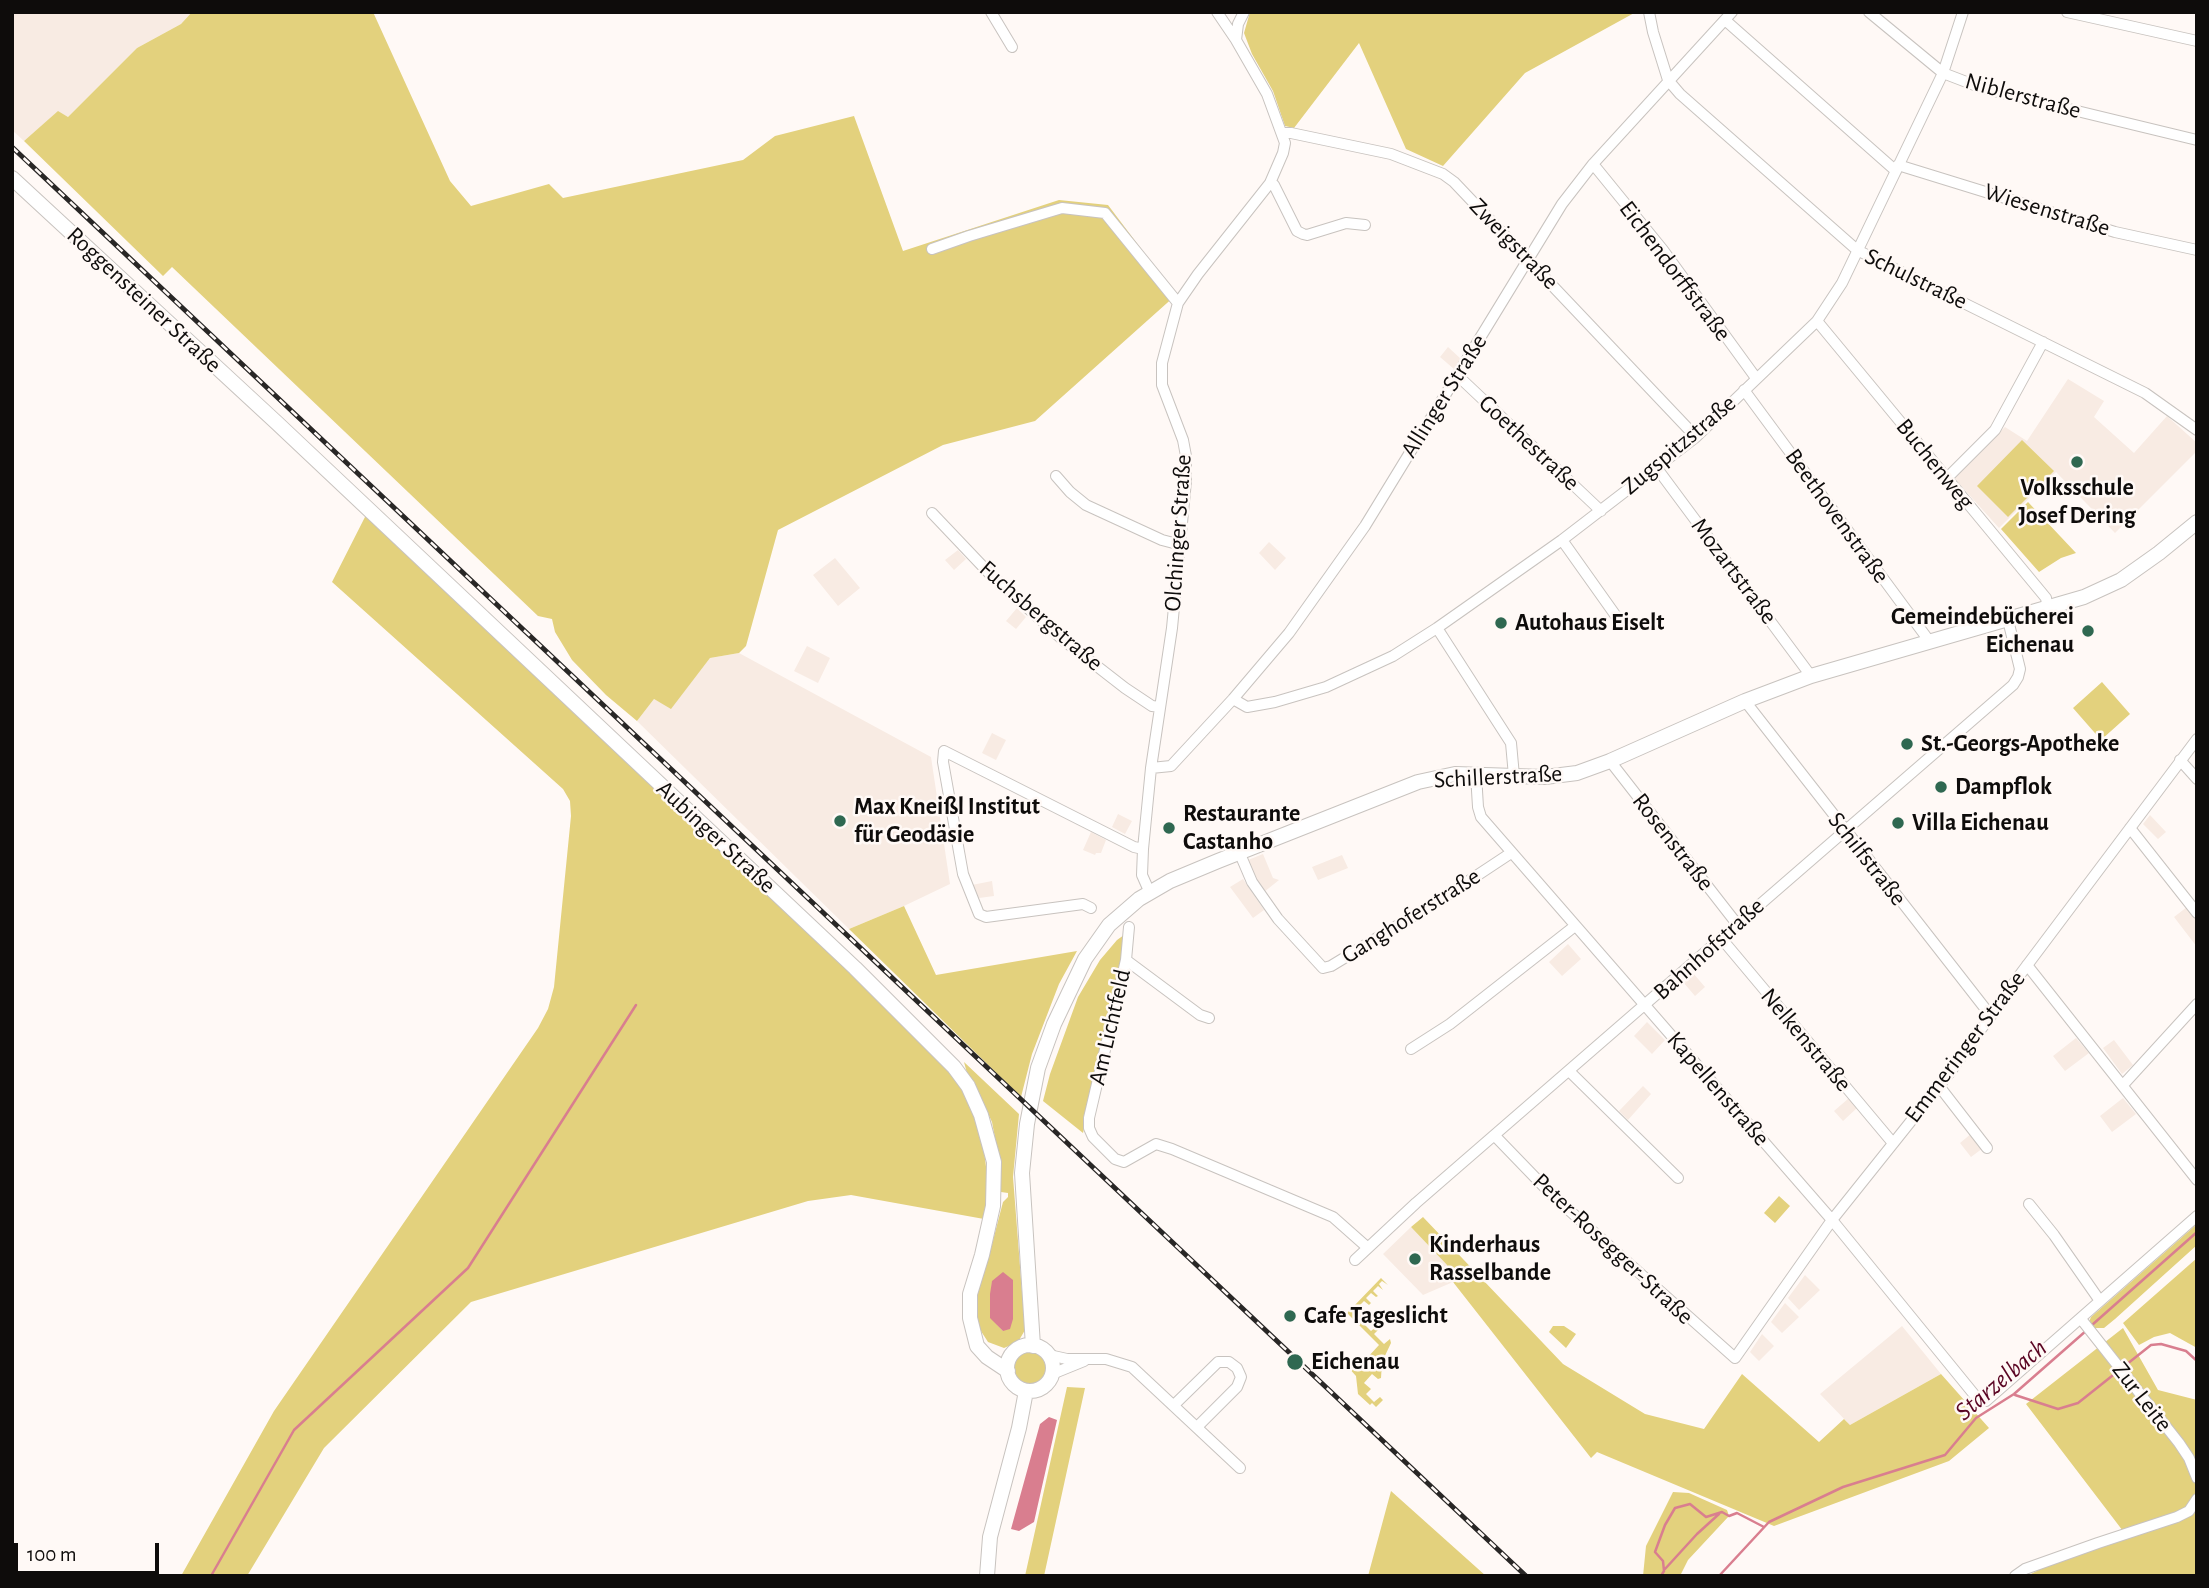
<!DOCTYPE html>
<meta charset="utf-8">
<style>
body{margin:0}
#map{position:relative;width:2209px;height:1588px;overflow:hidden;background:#fff9f6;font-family:"Alegreya Sans",sans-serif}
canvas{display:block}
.frame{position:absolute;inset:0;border:14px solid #0e0c0b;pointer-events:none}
.scale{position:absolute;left:14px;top:1543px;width:145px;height:32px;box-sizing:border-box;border:4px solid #0e0c0b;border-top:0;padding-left:9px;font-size:21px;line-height:24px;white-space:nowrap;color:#0e0c0b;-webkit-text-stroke:5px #fff9f6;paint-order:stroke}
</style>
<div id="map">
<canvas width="2209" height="1588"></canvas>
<div class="frame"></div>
<div class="scale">100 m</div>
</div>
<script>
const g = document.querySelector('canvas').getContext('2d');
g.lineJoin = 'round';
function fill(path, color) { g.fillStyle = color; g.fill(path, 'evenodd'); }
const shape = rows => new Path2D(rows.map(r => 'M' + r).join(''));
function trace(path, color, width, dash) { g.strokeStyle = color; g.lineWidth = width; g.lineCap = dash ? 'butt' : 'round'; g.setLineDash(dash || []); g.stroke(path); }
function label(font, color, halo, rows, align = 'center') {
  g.font = font + ' "Alegreya Sans",sans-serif'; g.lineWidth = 5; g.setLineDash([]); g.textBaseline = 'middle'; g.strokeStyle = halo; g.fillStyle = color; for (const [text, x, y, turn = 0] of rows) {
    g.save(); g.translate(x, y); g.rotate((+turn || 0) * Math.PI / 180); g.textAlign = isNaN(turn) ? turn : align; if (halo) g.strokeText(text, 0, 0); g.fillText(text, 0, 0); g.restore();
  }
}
fill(shape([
 [12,12,192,12,181,24,137,48,68,117,58,112,24,141,12,130],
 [1448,347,1461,359,1454,369,1440,357],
 [2068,379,2104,401,2094,417,2134,453,2167,416,2197,443,2197,451,2115,533,2056,472,1999,528,1953,477,2005,427,2027,441],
 [1269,542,1286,558,1275,570,1259,553],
 [958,550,966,559,954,570,945,560],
 [835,558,860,588,838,606,813,575],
 [1017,608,1026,617,1016,629,1006,621],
 [807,646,830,658,818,683,794,671],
 [739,653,931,757,950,884,904,906,849,929,637,721,654,699,671,708,710,658],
 [992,733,1006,740,996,760,982,753],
 [1118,814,1132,821,1125,834,1112,827],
 [2150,815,2166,832,2158,839,2143,824],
 [1091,832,1106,840,1101,853,1096,853,1095,855,1083,850],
 [1263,854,1273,878,1279,880,1264,892,1249,868,1248,860],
 [1342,855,1348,868,1318,880,1312,867],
 [1243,879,1264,910,1253,918,1230,887],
 [992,881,994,896,979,898,972,885],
 [2187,907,2197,920,2197,947,2174,917],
 [1568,944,1581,959,1562,976,1549,962],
 [1693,973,1705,987,1695,996,1683,982],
 [1647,1022,1665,1040,1652,1054,1634,1036],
 [2076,1038,2089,1053,2065,1071,2053,1056],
 [2114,1040,2133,1065,2122,1074,2103,1048],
 [1643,1086,1651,1094,1628,1120,1619,1111],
 [1849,1098,1857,1108,1843,1121,1834,1111],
 [2123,1098,2136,1114,2112,1132,2100,1116],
 [1972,1133,1983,1148,1971,1157,1960,1143],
 [1411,1227,1447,1265,1453,1282,1423,1295,1383,1254],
 [1805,1275,1820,1290,1799,1310,1788,1298],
 [1785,1303,1799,1317,1782,1333,1771,1322],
 [1902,1326,1941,1374,1850,1425,1820,1394],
 [1762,1334,1774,1346,1759,1361,1750,1352]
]), '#f8ebe3');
fill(shape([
 [192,12,373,12,450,181,471,206,549,184,563,198,743,160,775,136,854,116,903,251,1059,200,1108,205,1176,295,1035,421,943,445,778,530,746,646,739,653,710,658,671,709,654,699,637,721,606,695,572,660,555,632,552,619,538,616,172,267,163,276,24,141,58,111,68,117,137,48,181,24],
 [1250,12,1636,12,1525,73,1443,166,1406,149,1359,43,1294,128,1285,126,1273,91,1252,54,1244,33],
 [2022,440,2054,471,2008,517,1977,486],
 [2028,502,2076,553,2061,558,2039,572,2001,529],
 [366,515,930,1047,953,1074,969,1102,982,1134,988,1183,984,1219,851,1195,808,1201,471,1302,324,1448,247,1576,181,1576,274,1411,538,1028,548,1009,554,987,571,816,570,801,563,789,332,582],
 [2102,682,2130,714,2101,740,2073,708],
 [904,906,936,975,1077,951,1059,984,1032,1054,1021,1097,849,929],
 [1124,935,1126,940,1083,1133,1043,1101,1050,1074,1078,997,1100,960,1117,940],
 [964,1062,1019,1114,1013,1177,1025,1330,1018,1342,1004,1348,988,1342,979,1328,976,1317,977,1291,991,1248,1003,1202,1008,1197,1008,1193,1001,1192,998,1154,992,1122,976,1088,968,1077],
 [992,1281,1003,1331,991,1318],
 [1779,1196,1790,1206,1775,1223,1764,1213],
 [1423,1217,1563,1364,1645,1414,1704,1429,1742,1374,1819,1442,1844,1419,1850,1425,1941,1374,1989,1428,1949,1461,1774,1526,1597,1452,1591,1458,1453,1282,1447,1265,1411,1227],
 [2197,1224,2197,1245,2115,1319,2104,1328,2094,1328,2089,1322,2091,1317],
 [2197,1258,2197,1348,2170,1333,2154,1337,2139,1345,2123,1323],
 [1381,1278,1388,1285,1382,1281,1379,1284,1383,1290,1378,1286,1373,1291,1378,1296,1376,1297,1371,1293,1366,1298,1371,1303,1369,1305,1364,1301,1359,1306,1364,1311,1357,1311,1353,1307],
 [1351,1309,1355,1313,1365,1313,1366,1316,1361,1321,1371,1331,1377,1326,1379,1329,1374,1334,1384,1344,1390,1339,1391,1343,1382,1362,1381,1378,1378,1379,1372,1374,1364,1383,1371,1389,1366,1394,1374,1402,1380,1397,1383,1400,1376,1407,1372,1403,1370,1405,1358,1394,1356,1376,1338,1356,1355,1371,1379,1345,1347,1313],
 [1553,1326,1564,1326,1576,1334,1566,1348,1549,1332],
 [2123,1328,2158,1390,2197,1400,2197,1576,2027,1576,2062,1558,2126,1535,2026,1404],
 '1013 1368a17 17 0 1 1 34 0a17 17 0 1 1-34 0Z',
 [1067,1387,1085,1388,1044,1576,1025,1576],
 [1391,1491,1486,1576,1368,1576],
 [1673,1492,1689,1493,1727,1510,1729,1516,1688,1560,1680,1576,1643,1576,1646,1546]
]), '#e3d17d');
fill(shape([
 [1003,1272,1013,1280,1013,1319,1010,1329,1003,1331,990,1318,990,1294,992,1281],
 [1049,1417,1057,1420,1034,1522,1019,1531,1011,1529,1040,1424]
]), '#d97e8f');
trace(shape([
 [2092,1325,2197,1232],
 [2122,1368,2151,1345,2161,1344,2186,1351,2197,1361],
 [2015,1395,2058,1409,2078,1403,2117,1372],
 [1665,1569,1697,1534,1719,1514],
 [211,1576,294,1430,468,1268,636,1005],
 [1661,1576,1664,1571,1663,1561,1655,1552,1665,1525,1675,1508,1690,1504,1706,1517,1722,1512,1729,1516,1737,1513,1764,1527],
 [1719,1576,1769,1522,1843,1487,1945,1455,1976,1418,2014,1394,2087,1330]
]), '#d97e8f', 2.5);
const street = shape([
 [991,12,1012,47],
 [1217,12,1236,40],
 [1649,12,1653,32,1668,80,1680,94,1857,250,2145,393,2197,430],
 [1869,12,1943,73,1982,88,2197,140],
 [2067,12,2197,41],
 [1725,20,1896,171],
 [1283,133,1291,133,1391,154,1443,174,1454,182,1696,437],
 [1593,164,1663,250,1756,378],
 [1898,165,2115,232,2197,250],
 [1270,183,1274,185,1297,231,1303,234,1307,235,1346,223,1365,225],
 [932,249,969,236,1062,208,1105,213,1178,303],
 [1817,321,2046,598,2048,609],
 [1457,375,1601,511],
 [1744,390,1930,642],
 [1656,467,1811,676],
 [1056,476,1070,492,1086,505,1162,540,1181,545],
 [1947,478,1995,430,2043,342],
 [932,513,989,573,1062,639,1125,688,1152,706,1160,707],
 [1562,540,1616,616],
 [1437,628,1511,743,1514,776],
 [1233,699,1247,707,1275,702,1326,687,1393,656,1437,628,1562,540,1696,437,1817,321,1842,283,1943,73,1963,12],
 [1745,701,1991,1016],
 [2180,760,2197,779],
 [1610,761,1737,924],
 [1151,768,1171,766,1233,699,1289,633,1365,526,1562,204,1593,164,1732,12],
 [1476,774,1478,807,1481,817,1832,1220,1977,1398,1986,1401,2197,1216],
 [2130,828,2197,913],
 [1240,854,1252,882,1278,919,1323,968,1331,966,1443,898,1511,853],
 [1150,893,1142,875,1143,849,1151,768,1172,628,1186,481,1186,456,1183,440,1162,385,1162,363,1178,303,1198,274,1270,183,1283,153,1285,143,1267,94,1236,40,1238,24,1244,12],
 [1091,908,1083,904,986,917,979,914,963,874,943,762,944,751,1134,847,1143,849],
 [1129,927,1126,960,1089,1118,1089,1128,1093,1137,1115,1159,1124,1162,1156,1144,1172,1149,1333,1217,1368,1248],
 [1721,938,1892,1142],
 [1126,960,1200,1015,1209,1018],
 [2027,965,2197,1180],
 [1411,1049,1450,1024,1575,926],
 [1569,1071,1678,1178],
 [2123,1085,2197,1004],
 [1939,1086,1987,1148],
 [1495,1136,1552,1195,1735,1358,1832,1220,1951,1071,2022,972,2197,739],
 [2029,1204,2054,1235,2100,1301],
 [1355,1260,1416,1203,2013,685,2018,677,2020,669,2008,620],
 [2081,1319,2179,1443,2189,1458,2197,1478],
 [1049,1355,1067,1359,1106,1359,1132,1367,1240,1468],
 [1052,1374,1084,1361],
 [1174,1405,1218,1362,1229,1362,1237,1368,1241,1377,1237,1387,1197,1427],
 [2015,1576,2025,1569,2098,1543,2177,1517,2189,1511,2197,1499]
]);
const secondary = shape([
 [12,178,276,422,855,968,954,1067,968,1086,981,1115,994,1162,993,1206,982,1255,970,1294,970,1318,977,1346,987,1357,1008,1371],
 '1007 1368a23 23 0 1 1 46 0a23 23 0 1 1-46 0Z',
 [1033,1346,1022,1173,1027,1124,1038,1068,1054,1024,1085,959,1109,925,1139,899,1170,881,1218,861,1418,782,1455,774,1545,777,1577,773,1610,761,1745,701,1811,676,2084,597,2121,580,2159,553,2197,522],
 [987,1576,990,1537,1019,1428,1026,1391]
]);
trace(street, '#c8c3bf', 12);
trace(secondary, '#c8c3bf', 16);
trace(street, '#fff', 10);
trace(secondary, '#fff', 14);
const rail = shape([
 [12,147,1526,1576]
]);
trace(rail, '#292726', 5);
trace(rail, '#fff9f6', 2.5, [8]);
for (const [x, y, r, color] of [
 [2077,462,7,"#2f6851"],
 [1501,623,7,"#2f6851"],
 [2088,631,7,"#2f6851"],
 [1907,744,7,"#2f6851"],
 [1941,787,7,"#2f6851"],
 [840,821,7,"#2f6851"],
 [1898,823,7,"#2f6851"],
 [1169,828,7,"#2f6851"],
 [1415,1259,7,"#2f6851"],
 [1290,1316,7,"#2f6851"],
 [1295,1362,9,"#2f6851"]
]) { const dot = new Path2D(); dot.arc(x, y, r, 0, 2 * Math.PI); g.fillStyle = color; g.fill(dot); trace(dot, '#fff9f6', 2.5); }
label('24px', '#0e0c0b', '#fff9f6', [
 ["Niblerstraße",2023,96,15],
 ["Wiesenstraße",2047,210,17],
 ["Zweigstraße",1514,244,46],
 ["Eichendorffstraße",1675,271,53],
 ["Schulstraße",1916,279,26],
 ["Roggensteiner Straße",144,300,43],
 ["Allinger Straße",1444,396,-58],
 ["Goethestraße",1529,443,43],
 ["Zugspitzstraße",1679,445,-40],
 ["Buchenweg",1935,464,51],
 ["Beethovenstraße",1837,516,54],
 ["Olchinger Straße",1178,533,-86],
 ["Mozartstraße",1734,571,53],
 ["Fuchsbergstraße",1041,616,41],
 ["Schillerstraße",1498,777,-3],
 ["Aubinger Straße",716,837,43],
 ["Rosenstraße",1673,842,52],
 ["Schilfstraße",1867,859,52],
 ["Ganghoferstraße",1411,916,-32],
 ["Bahnhofstraße",1709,949,-42],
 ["Am Lichtfeld",1110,1027,-77],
 ["Nelkenstraße",1806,1040,50],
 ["Emmeringer Straße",1965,1047,-53],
 ["Kapellenstraße",1718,1089,49],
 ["Peter-Rosegger-Straße",1613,1249,43],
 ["Zur Leite",2142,1397,52]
]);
label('bold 24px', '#0e0c0b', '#fff9f6', [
 ["Volksschule",2077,488,"center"],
 ["Josef Dering",2077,516,"center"],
 ["Gemeindebücherei",2074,617,"right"],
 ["Eichenau",2074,645,"right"],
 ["Autohaus Eiselt",1515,623],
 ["St.-Georgs-Apotheke",1921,744],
 ["Dampflok",1955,787],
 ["Max Kneißl Institut",854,807],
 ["für Geodäsie",854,835],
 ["Restaurante",1183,814],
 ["Castanho",1183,842],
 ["Villa Eichenau",1912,823],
 ["Kinderhaus",1429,1245],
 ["Rasselbande",1429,1273],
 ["Cafe Tageslicht",1304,1316],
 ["Eichenau",1311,1362]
], 'left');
label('italic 26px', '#5a0523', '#fff9f6', [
 ["Starzelbach",2001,1380,-40]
]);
</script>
